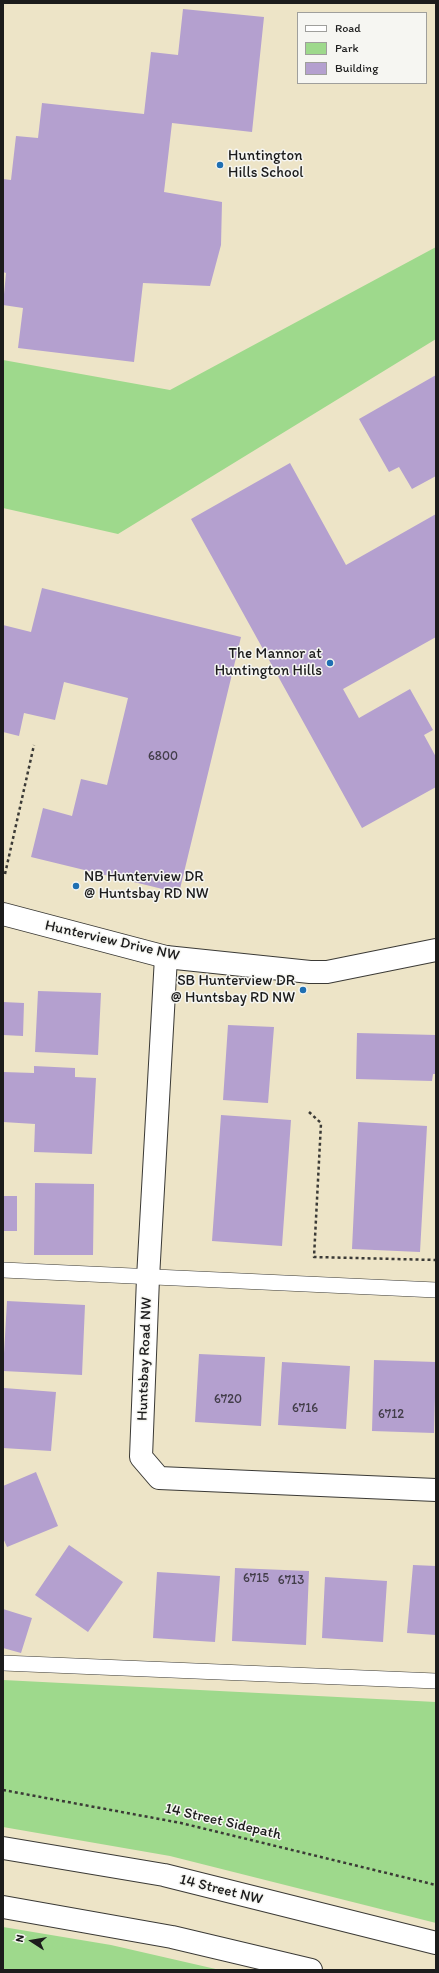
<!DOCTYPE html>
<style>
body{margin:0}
#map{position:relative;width:439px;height:1973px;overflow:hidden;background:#ede4c7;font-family:Itim,sans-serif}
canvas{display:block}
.frame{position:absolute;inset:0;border:4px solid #1c1c1c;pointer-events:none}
.legend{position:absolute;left:297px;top:12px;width:130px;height:72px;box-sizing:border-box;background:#f6f6f2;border:1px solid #9f9f9c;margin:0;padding:5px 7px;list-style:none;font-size:12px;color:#1c1c1c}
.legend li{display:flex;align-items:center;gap:8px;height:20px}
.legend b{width:20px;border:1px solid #9f9f9c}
.north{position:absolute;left:12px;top:1921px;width:40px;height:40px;-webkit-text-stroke:3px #f6f6f2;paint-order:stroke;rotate:282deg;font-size:11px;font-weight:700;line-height:16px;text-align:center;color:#1c1c1c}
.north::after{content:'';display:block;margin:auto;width:14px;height:18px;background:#1c1c1c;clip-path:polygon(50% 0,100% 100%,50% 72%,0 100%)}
</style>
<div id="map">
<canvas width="439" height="1973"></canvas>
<div class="frame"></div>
<ul class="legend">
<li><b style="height:5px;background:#fff"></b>Road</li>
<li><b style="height:11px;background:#9ed98c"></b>Park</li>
<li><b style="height:11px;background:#b4a0cf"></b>Building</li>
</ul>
<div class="north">N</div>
</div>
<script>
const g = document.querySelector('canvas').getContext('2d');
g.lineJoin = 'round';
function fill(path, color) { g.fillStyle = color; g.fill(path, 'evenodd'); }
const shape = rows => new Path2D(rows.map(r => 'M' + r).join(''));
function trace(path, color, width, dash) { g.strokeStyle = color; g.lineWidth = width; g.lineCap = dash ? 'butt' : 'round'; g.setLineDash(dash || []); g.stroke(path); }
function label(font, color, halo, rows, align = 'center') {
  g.font = font + ' Itim,sans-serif'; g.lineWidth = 3; g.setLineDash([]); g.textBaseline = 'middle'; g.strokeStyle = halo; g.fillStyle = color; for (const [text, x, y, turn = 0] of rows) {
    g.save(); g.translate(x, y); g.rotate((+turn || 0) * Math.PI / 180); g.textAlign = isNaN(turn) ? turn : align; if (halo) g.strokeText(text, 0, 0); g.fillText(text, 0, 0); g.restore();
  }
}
fill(shape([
 [436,247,436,339,118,534,3,508,3,360,170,390],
 [3,1680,436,1702,436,1923,170,1856,3,1827],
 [3,1927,111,1945,220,1970,3,1970]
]), '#9ed98c');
fill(shape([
 [183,9,264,17,252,132,172,123,164,192,222,202,221,245,210,286,143,283,134,362,18,348,23,308,3,305,6,273,3,272,3,179,11,180,16,136,38,138,42,103,144,114,151,52,178,55],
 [436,375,436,476,412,489,399,467,389,472,359,419],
 [290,463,346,565,436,514,436,637,343,689,359,718,410,689,433,730,424,735,436,757,436,787,362,828,191,519],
 [42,588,241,637,179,893,31,857,43,808,72,816,81,779,107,785,128,698,64,682,55,720,24,713,19,736,3,732,3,625,31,632],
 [38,991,101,993,98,1055,35,1052],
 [3,1002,24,1003,23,1036,3,1035],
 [228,1025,274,1027,268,1103,223,1100],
 [357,1033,436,1035,436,1074,433,1074,432,1081,356,1079],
 [34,1066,75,1068,75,1077,96,1078,92,1154,34,1152,35,1124,3,1122,3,1072,34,1073],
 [221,1115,291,1120,282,1246,212,1241],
 [358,1122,427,1126,420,1252,352,1249],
 [35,1183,94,1184,93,1255,34,1255],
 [3,1196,17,1196,17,1231,3,1231],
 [7,1301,85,1305,82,1375,3,1371],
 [199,1354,265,1357,261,1426,195,1422],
 [374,1360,436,1362,434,1433,372,1431],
 [282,1362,350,1366,346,1429,278,1425],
 [4,1388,56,1392,51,1451,3,1448],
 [36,1472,58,1526,7,1547,3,1538,3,1486],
 [69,1545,123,1582,88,1632,35,1595],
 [413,1565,436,1566,436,1635,407,1633],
 [235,1568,309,1571,306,1645,232,1641],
 [157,1572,220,1576,215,1642,153,1638],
 [325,1577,387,1581,383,1642,322,1638],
 [3,1609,32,1618,21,1653,3,1648]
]), '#b4a0cf');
const service = shape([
 [3,1270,436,1290],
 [3,1663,436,1681]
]);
const minor = shape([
 [166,957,148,1278,141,1457,159,1478,436,1490]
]);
const tertiary = shape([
 [3,914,166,957,310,972,327,972,436,950]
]);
const secondary = shape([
 [3,1848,164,1875,436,1943],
 [3,1907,172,1937,311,1970]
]);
trace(service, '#3b3a36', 16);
trace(minor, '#3b3a36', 24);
trace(tertiary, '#3b3a36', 24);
trace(secondary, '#3b3a36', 24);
trace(shape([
 [5,874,34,745],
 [309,1112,321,1123,314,1257,436,1260],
 [3,1790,181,1823,436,1885]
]), '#3b3a36', 2.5, [3, 3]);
trace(service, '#fff', 15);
trace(minor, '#fff', 22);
trace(tertiary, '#fff', 22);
trace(secondary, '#fff', 22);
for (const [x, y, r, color] of [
 [220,165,4,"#1f6fb2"],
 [330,663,4,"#1f6fb2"],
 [76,886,4,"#1f6fb2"],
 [303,990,4,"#1f6fb2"]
]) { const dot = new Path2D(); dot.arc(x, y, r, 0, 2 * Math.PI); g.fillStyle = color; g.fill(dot); trace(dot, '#f6f6f2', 1.5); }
label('13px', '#423d49', null, [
 ["6800",163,757],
 ["6720",228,1400],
 ["6716",305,1409],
 ["6712",391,1415],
 ["6715",256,1579],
 ["6713",291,1581]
]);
label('15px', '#1c1c1c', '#f6f6f2', [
 ["Huntington",228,156],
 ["Hills School",228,173],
 ["The Mannor at",322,654,"right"],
 ["Huntington Hills",322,671,"right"],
 ["NB Hunterview DR",84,877],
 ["@ Huntsbay RD NW",84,894],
 ["SB Hunterview DR",295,981,"right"],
 ["@ Huntsbay RD NW",295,998,"right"]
], 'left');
label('15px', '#1c1c1c', '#f6f6f2', [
 ["Hunterview Drive NW",112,941,13],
 ["Huntsbay Road NW",145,1359,-88],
 ["14 Street Sidepath",223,1822,13],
 ["14 Street NW",221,1890,14]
]);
</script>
